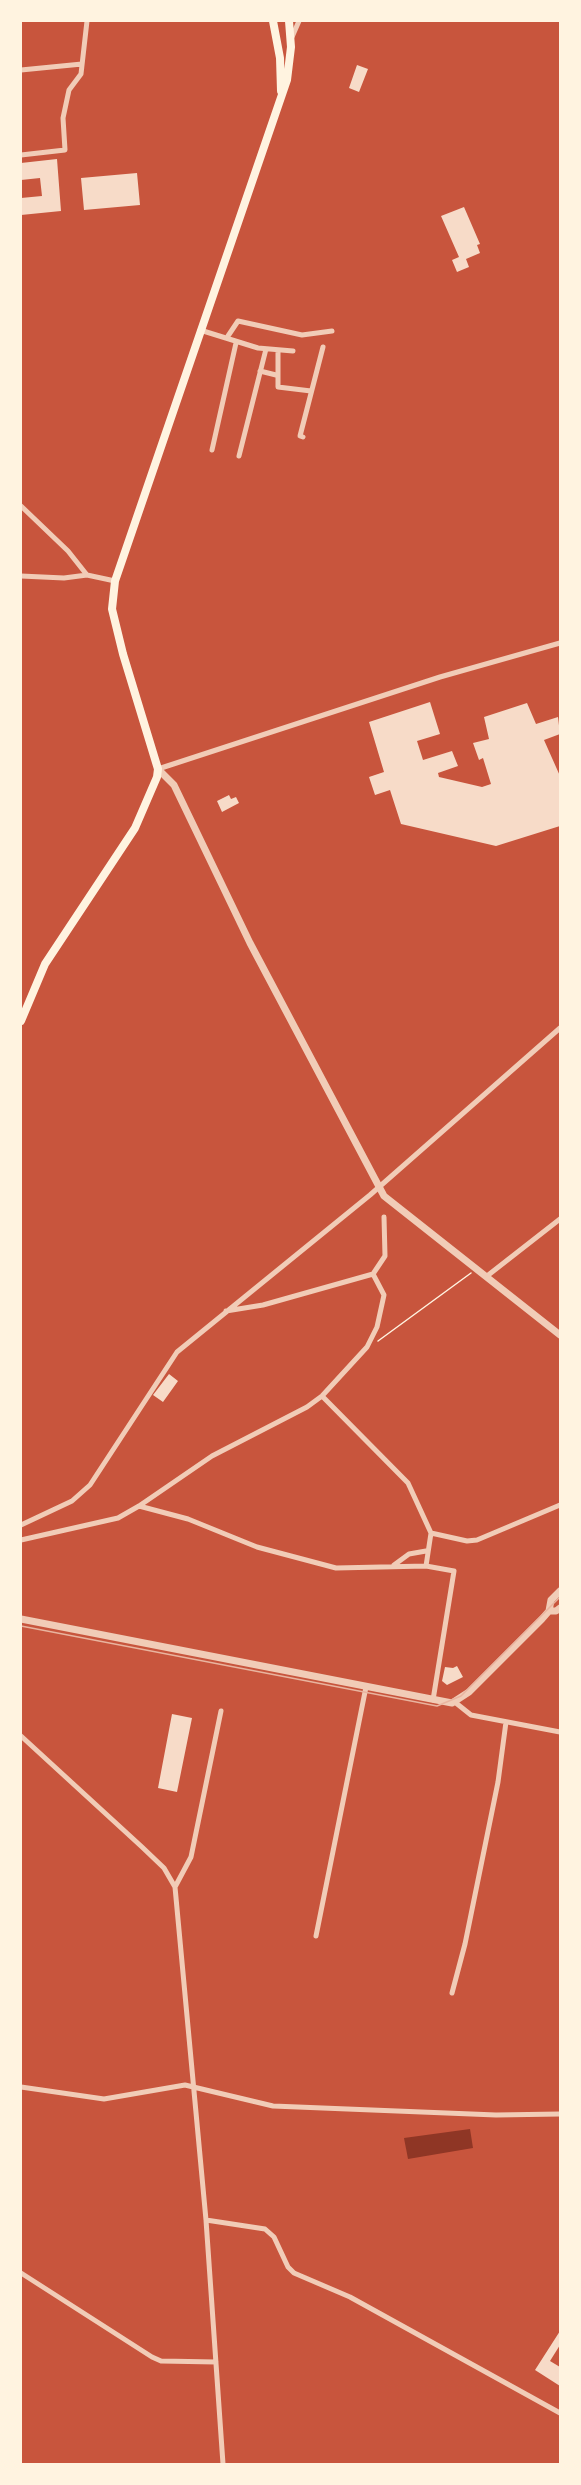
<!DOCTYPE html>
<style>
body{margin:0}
#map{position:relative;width:581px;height:2485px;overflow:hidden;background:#c8553d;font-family:Overpass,sans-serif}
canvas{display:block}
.frame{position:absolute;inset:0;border:22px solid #fff3e0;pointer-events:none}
</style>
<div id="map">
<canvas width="581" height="2485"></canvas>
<div class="frame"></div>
</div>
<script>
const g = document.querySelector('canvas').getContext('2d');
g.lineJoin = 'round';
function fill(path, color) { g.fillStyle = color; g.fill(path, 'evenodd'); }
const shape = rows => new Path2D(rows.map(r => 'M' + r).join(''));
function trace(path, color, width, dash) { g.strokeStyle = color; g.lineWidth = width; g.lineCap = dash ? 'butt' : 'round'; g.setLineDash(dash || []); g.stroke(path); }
fill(shape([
 [470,2129,473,2148,408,2159,404,2138]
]), '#8f3625');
fill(shape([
 [357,65,368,69,359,92,349,88],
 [57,159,61,211,21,215,21,198,42,196,40,178,21,180,21,163],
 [137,173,140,205,84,210,81,178],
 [464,207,480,244,477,245,480,253,466,259,469,267,457,272,452,260,459,257,441,216],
 [430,702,440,734,417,741,423,760,452,751,458,766,438,773,439,777,482,787,491,784,483,758,479,760,473,743,489,739,484,717,527,703,536,724,558,717,560,734,544,740,560,776,560,826,496,846,401,824,390,790,375,795,369,777,384,772,369,722],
 [229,795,231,799,236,797,239,803,222,812,217,801],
 [169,1374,178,1381,163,1402,153,1395],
 [457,1666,463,1677,447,1685,442,1681,445,1667,453,1668],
 [172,1714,192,1718,177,1792,158,1788],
 [560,2331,560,2345,550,2361,560,2367,560,2386,535,2370]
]), '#f7dbc8');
trace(shape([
 [378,1341,471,1273]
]), '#fff3e0', 1.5);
trace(shape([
 [292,37,299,21],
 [21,70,82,64],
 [21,155,65,150,63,118,69,90,81,74,87,21],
 [200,330,258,348,293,351],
 [228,336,238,321,302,335,332,331],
 [278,351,278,387,311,391],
 [260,371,276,375],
 [303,437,300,436,323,347],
 [212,450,236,343],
 [239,456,266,349],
 [21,506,68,551,87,575],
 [21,576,64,578,87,575,115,581],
 [158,769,440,677,560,643],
 [373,1274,385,1256,384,1217],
 [487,1276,560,1219],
 [226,1311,263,1305,373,1274],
 [322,1396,408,1483,431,1533],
 [139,1506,188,1519,257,1547,336,1568,426,1566,454,1571,433,1700],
 [21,1525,72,1501,90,1485,177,1352,370,1195,560,1028],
 [431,1533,467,1541,477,1540,560,1505],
 [21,1540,118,1518,139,1506,212,1456,307,1407,322,1396,367,1347,377,1327,384,1295,373,1274],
 [394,1565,409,1554,426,1551],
 [426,1566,431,1533],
 [456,1703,471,1715,560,1732],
 [21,1736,142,1847,164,1868,175,1887,206,2220,223,2464],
 [175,1887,191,1857,221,1711],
 [316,1936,366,1687],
 [452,1993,465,1944,498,1782,506,1722],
 [21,2087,104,2099,185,2085,273,2106,496,2115,560,2114],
 [206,2220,265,2229,274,2237,288,2267,294,2273,350,2297,560,2413],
 [21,2273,152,2357,161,2361,216,2362]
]), '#f1ccb7', 5);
trace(shape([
 [158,769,174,785,250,943,384,1196,560,1335],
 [549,1611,556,1611,560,1608],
 [21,1619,452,1703,469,1692,542,1619,549,1611,551,1600,560,1591]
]), '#f1ccb7', 7);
trace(shape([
 [273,21,280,58,281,91],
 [21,1021,45,964,135,828,157,777,158,769,123,654,112,609,115,581,287,80,291,47,289,21]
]), '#fff3e0', 8);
trace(shape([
 [21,1626,437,1706,461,1696,560,1597]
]), '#e9b49f', 1.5);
</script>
